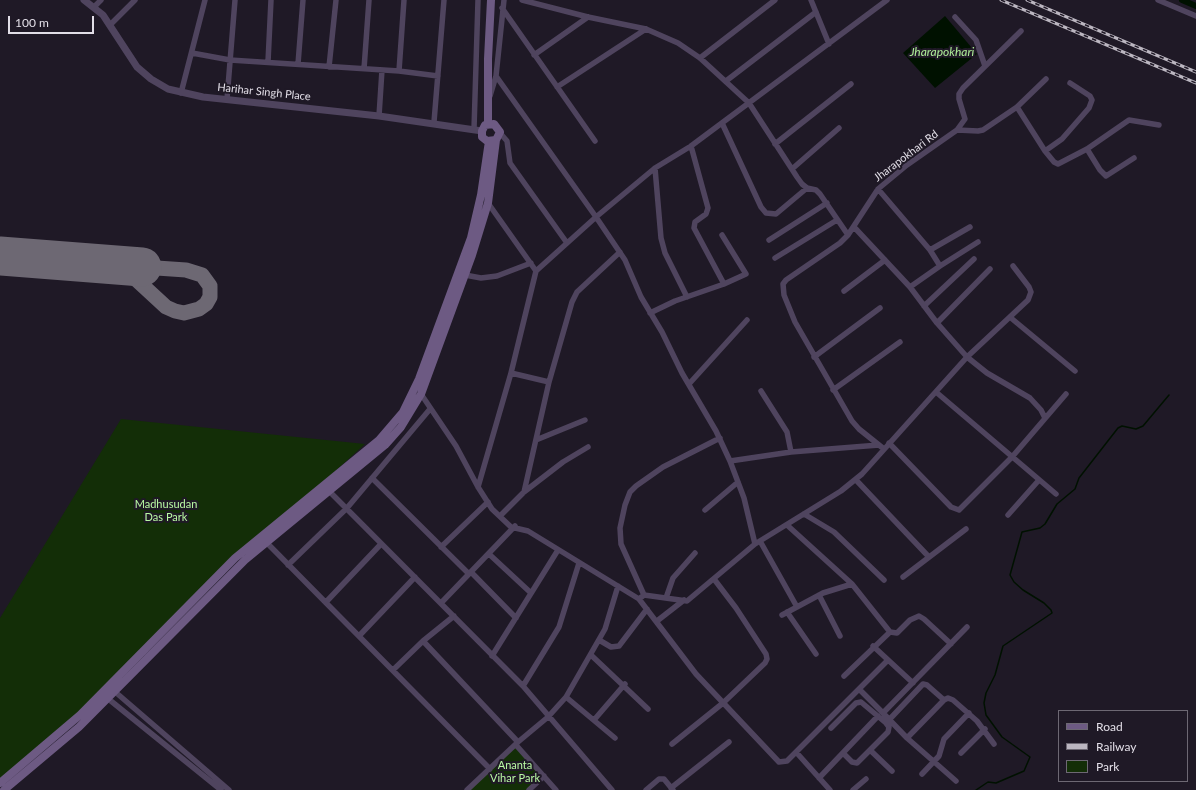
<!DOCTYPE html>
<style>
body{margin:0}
#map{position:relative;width:1196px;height:790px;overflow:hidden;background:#1f1926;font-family:Lato,sans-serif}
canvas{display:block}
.legend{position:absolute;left:1058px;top:710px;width:130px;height:72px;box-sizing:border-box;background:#1f1926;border:1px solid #6d6873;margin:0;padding:5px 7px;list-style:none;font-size:12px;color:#e2dee7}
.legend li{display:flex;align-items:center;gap:8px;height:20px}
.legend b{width:20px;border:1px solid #6d6873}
.scale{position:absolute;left:8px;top:16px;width:86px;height:18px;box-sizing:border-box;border:2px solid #e2dee7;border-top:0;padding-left:5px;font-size:12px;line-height:14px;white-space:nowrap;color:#e2dee7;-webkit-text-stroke:3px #1f1926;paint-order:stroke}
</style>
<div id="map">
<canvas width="1196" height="790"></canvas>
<ul class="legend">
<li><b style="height:5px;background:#6d5a83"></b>Road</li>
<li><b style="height:5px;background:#bbb6c0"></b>Railway</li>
<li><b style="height:11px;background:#132e07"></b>Park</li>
</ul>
<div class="scale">100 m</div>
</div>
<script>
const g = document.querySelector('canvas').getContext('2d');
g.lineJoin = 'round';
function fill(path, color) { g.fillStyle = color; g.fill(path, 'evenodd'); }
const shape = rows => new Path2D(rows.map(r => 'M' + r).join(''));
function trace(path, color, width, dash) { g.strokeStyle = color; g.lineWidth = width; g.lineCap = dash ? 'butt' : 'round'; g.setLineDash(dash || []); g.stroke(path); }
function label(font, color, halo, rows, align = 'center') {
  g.font = font + ' Lato,sans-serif'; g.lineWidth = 4; g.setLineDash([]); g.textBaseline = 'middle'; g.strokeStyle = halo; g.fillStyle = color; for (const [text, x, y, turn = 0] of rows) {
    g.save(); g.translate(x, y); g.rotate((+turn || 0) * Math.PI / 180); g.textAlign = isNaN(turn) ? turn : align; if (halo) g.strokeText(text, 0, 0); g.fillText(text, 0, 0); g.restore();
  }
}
fill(shape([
 [121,419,365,444,193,601,109,687,0,783,0,618],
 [516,745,543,776,528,790,468,790]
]), '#132e07');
fill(shape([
 [945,16,977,54,935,88,903,53]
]), '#010');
trace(shape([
 [976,790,988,782,996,783,1024,771,1030,757,1002,737,986,715,984,703,986,693,995,675,1003,646,1052,613,1051,610,1044,603,1023,590,1014,582,1010,575,1022,532,1040,528,1045,524,1057,504,1075,489,1079,478,1118,428,1122,426,1136,429,1143,426,1169,395]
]), '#010', 1.5);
trace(shape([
 [1182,0,1196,6]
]), '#010', 6);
trace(shape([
 [92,263,127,271,166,307,175,311,184,313,199,309,206,304,210,297,210,286,202,275,186,270,142,267]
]), '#6d6873', 15);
trace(shape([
 [0,256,142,267]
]), '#6d6873', 39);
trace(shape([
 [522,0,588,17,646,29,678,43,700,58,749,103,797,177,802,184,807,188,816,190,820,194,848,235],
 [811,0,829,44],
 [1158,0,1196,16],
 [94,7,101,0],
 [502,8,595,141],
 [955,17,976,40,985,66],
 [110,25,135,0],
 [192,53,230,60,399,71,438,76],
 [534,55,588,17],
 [700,58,775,0],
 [268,62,271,0],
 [298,64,303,0],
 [329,67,336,0],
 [364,69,369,0],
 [399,71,404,0],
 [496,76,504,0],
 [726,81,816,12],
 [557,87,646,29],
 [181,93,205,0],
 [490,96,496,76,596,217,536,271],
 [227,99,235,0],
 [1017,107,1045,151,1054,162,1058,164,1087,149,1129,120,1159,125],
 [379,116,382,70],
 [434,122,444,0],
 [722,123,761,207,766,213,776,214,807,188],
 [474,129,478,0],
 [957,130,978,131,983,130,1017,107,1046,79],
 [500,133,507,141,510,163,567,243],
 [775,144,851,84],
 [691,146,708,208,706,214,695,222,694,228,724,284],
 [1087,149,1100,170,1106,176,1134,158],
 [1045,151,1062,139,1089,108,1092,100,1090,96,1070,83],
 [655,168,661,238,665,253,687,297],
 [792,169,839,128],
 [878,189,930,250,940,266],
 [854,227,910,287,937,323,967,357,987,373,1030,398,1041,410,1045,418],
 [769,240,827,203],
 [930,250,970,227],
 [775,258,837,220],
 [465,275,481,278,497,276,531,263],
 [910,287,940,266,978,242],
 [844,291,885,260],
 [924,306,974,259],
 [650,313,675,301,724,284,746,274,722,235],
 [1011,318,1075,371],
 [937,323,990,269],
 [814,357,880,308],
 [511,373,549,382],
 [689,384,747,320],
 [833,390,900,342],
 [761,391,787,432,791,452],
 [936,392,1056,494],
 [421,394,456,446,478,487,492,509,511,527,528,531,639,599,644,595,687,601,755,544,841,491,862,474,967,357,1028,300,1031,292,1029,287,1013,266],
 [536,440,585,420],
 [889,443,951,507,959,510,1012,457,1066,394],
 [884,449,859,429,852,421,795,322,784,295,783,284,786,280,840,243,848,235,878,189,907,165,957,130,965,119,959,99,959,94,963,88,1021,31],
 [730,461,791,452,879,445],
 [372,478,469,574],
 [856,480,929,557],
 [478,487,511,373,536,271,488,203],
 [329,491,523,686,612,790],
 [524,492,549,382,572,302,577,292,620,252],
 [705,510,738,482],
 [804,514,834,532,884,580],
 [1008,515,1039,480],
 [500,516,524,492,563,462,588,447],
 [787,525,852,584,890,632,897,633,910,620,919,616,924,619,951,644],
 [760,541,797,607],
 [267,543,490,769],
 [755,544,744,498,730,461,716,431,682,373,662,332,641,297,625,260,596,217,655,168,691,146,887,0],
 [441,547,488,502],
 [489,554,531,593],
 [288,565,347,508,430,409],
 [471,572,516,618],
 [903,577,966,529],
 [644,595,621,544,620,528,625,505,630,492,636,486,663,467,720,438],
 [819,595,840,636],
 [666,598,673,578,695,553],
 [639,599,696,674,779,762,787,761,888,660],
 [326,602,381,544],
 [441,603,515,526],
 [787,612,816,654],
 [782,615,823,593,852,584],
 [657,621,684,600],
 [359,636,415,577],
 [599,640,611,647,619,646,647,609],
 [423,641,518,742],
 [873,646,913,683],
 [591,655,648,709],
 [492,656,558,550],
 [393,670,423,641,454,616],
 [844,676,890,632],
 [523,686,559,627,579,563],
 [859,689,883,713,967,627],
 [113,690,229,790],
 [106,697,221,790],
 [566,697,615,738],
 [883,713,907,738,956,781],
 [594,720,625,684],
 [887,722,923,684,927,685,944,700],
 [831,728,856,703,861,702,886,723,889,727,888,732,857,763,852,762,843,753],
 [907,738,944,700,948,698,953,700,977,721,994,744],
 [672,744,723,703,765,663,767,659,766,654,736,608,714,579],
 [516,745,556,790],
 [870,750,892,771],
 [796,752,830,790],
 [961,753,985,729],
 [922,774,939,756,944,739,969,713],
 [819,778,878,716],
 [671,788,729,742],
 [467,790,518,742,548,717,566,697,605,629,618,586],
 [529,790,544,776],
 [646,790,659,779,664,779,673,790],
 [853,790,866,779]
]), '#4f445e', 5.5);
trace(shape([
 [84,0,103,15,137,67,151,79,168,89,203,97,379,116,482,131]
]), '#4f445e', 7);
trace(shape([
 [488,124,488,59,491,0],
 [0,783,80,715,235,558,379,440,403,412,419,379,471,238,481,195,489,141],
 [4,790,79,727,245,560,385,445,401,427,421,394,472,255,488,203,496,140,500,132,494,124,485,125,482,131,482,137,487,141,496,140]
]), '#6d5a83', 8);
const rail = shape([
 [1001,0,1196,83],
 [1027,0,1196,72]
]);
trace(rail, '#bbb6c0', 3);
trace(rail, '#1f1926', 1.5, [4.5]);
label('11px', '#e2dee7', '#1f1926', [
 ["Harihar Singh Place",264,92,6],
 ["Jharapokhari Rd",906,156,-37]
]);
label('11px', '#b9f9a3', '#1f1926', [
 ["Madhusudan",166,504],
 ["Das Park",166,517],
 ["Ananta",515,765],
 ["Vihar Park",515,778]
]);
label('italic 12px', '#aeed98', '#1f1926', [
 ["Jharapokhari",942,52]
]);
</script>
